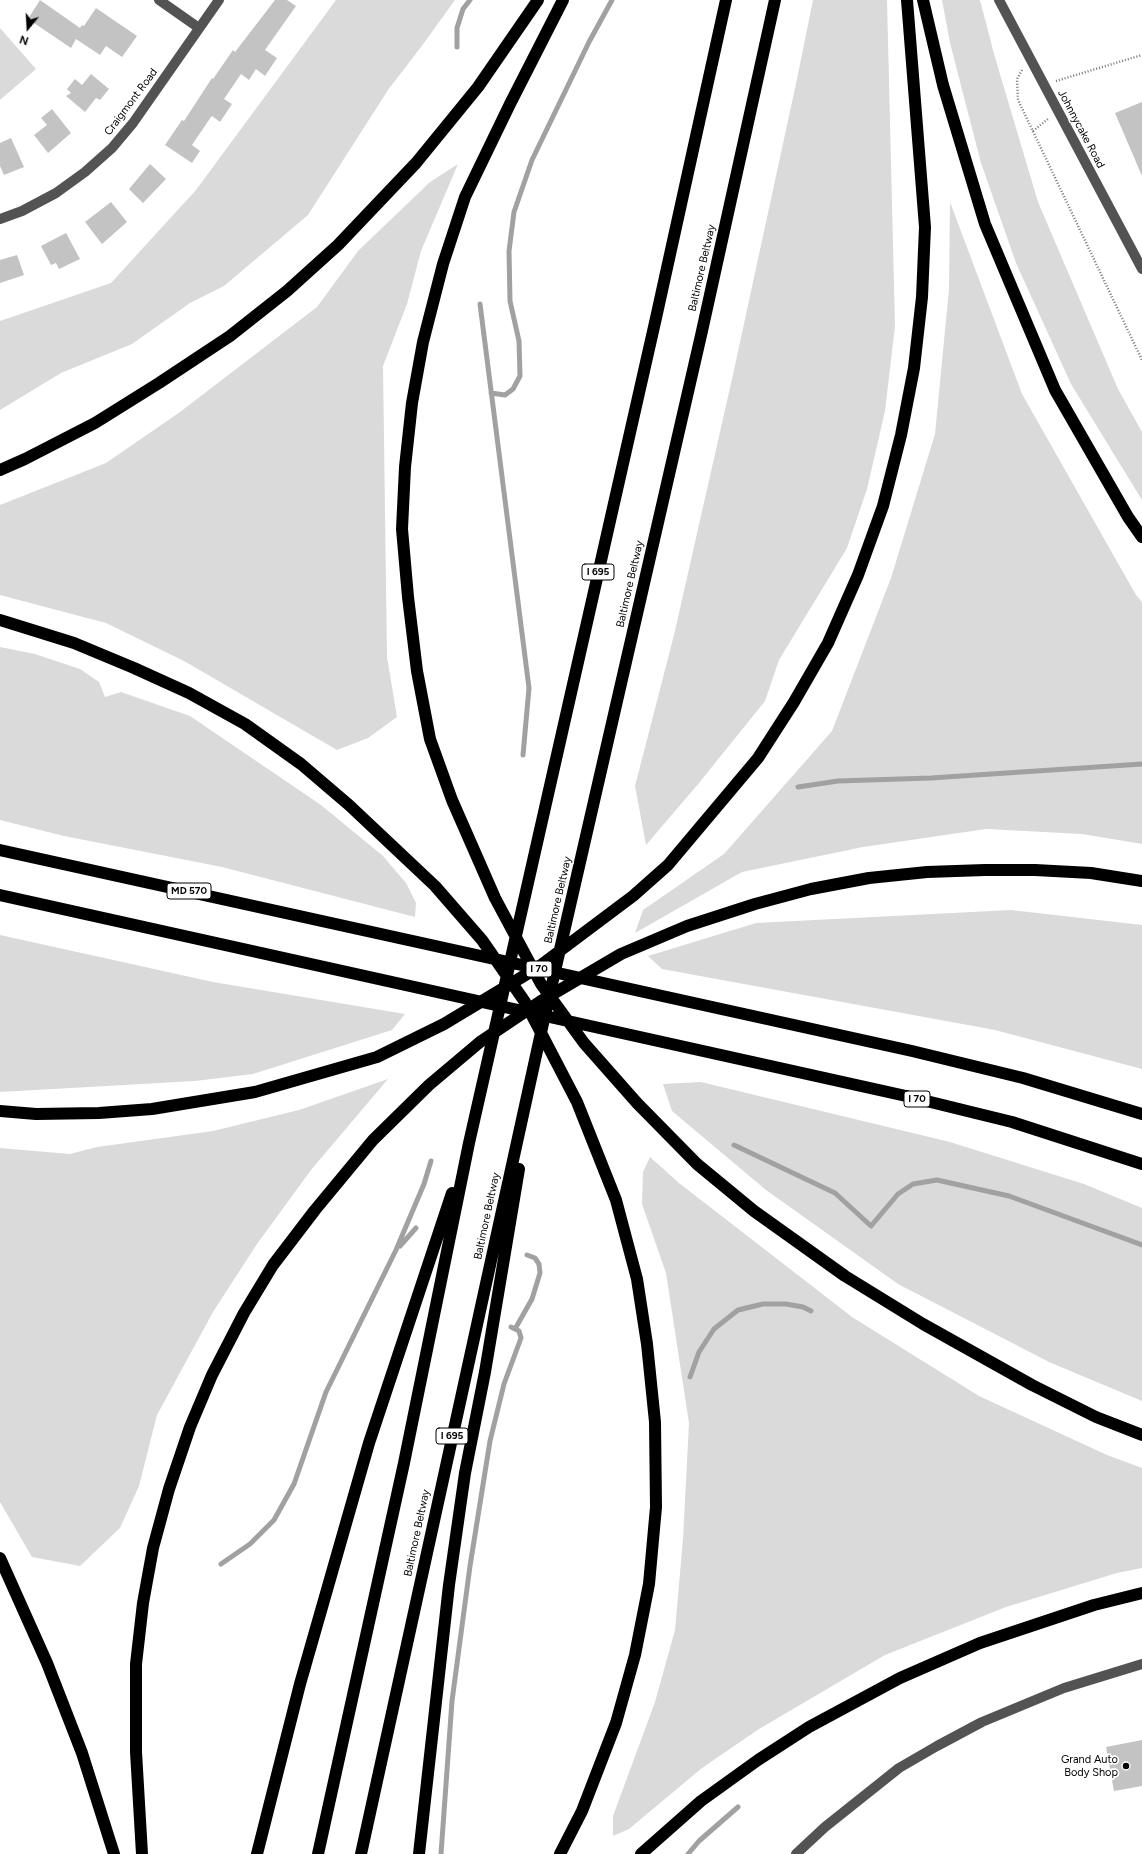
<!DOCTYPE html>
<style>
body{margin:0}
#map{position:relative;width:1142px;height:1854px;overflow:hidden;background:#fff;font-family:Figtree,sans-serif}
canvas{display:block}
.north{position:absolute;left:8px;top:8px;width:40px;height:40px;-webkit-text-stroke:3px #fff;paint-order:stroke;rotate:198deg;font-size:11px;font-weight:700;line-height:16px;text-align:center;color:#000}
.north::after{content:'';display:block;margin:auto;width:14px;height:18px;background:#000;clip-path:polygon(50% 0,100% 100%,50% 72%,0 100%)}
</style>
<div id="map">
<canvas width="1142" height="1854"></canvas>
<div class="north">N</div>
</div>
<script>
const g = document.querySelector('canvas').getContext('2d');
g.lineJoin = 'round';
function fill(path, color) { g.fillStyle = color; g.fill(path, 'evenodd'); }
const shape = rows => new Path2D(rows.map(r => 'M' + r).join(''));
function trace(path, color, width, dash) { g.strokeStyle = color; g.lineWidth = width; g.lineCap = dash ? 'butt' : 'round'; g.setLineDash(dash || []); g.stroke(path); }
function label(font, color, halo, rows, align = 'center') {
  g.font = font + ' Figtree,sans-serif'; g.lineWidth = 3.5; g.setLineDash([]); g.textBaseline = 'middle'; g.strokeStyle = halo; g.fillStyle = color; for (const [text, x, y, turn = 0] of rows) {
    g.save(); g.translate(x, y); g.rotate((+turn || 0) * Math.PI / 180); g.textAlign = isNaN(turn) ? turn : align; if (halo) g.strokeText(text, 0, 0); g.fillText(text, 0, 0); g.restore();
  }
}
fill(shape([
 [336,0,455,0,421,47,388,90,308,215,224,286,190,303,132,344,61,373,0,410,0,321,111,283,196,190],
 [813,0,887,0,895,326,885,411,867,489,847,548,779,660,765,701,699,783,646,845,635,786,674,635,732,379,797,79],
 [942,0,980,0,994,54,1038,202,1118,389,1142,432,1142,500,1071,384,1016,263,981,163,950,43],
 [0,28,36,69,0,100],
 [458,164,421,251,407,304,383,366,387,657,397,717,368,738,337,750,184,661,106,623,0,595,0,505,106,463,180,412,317,307,358,251,430,182],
 [950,202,1022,394,1136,595,1142,602,1142,844,1082,834,986,829,863,847,742,872,635,933,643,910,724,854,832,731,891,578,935,434,949,289],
 [0,647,35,654,80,669,99,682,105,697,121,692,190,716,321,805,383,856,406,883,416,903,415,917,222,867,64,836,0,820],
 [1011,910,1142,925,1142,1069,995,1030,662,969,648,956,756,923],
 [0,935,213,982,405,1014,392,1030,253,1074,195,1081,0,1092],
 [388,1079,311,1170,257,1244,213,1312,157,1415,139,1486,120,1528,80,1566,32,1557,0,1502,0,1148,70,1154,97,1147,213,1131,299,1110],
 [701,1082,950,1142,1084,1184,1142,1208,1142,1401,1049,1362,898,1284,766,1190,672,1111,663,1084],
 [650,1157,679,1183,852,1317,979,1396,1107,1455,1142,1468,1142,1568,1117,1573,1006,1607,885,1655,759,1729,702,1768,629,1829,613,1836,613,1816,655,1702,675,1630,683,1539,689,1423,666,1273,642,1204,643,1172]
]), '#dadada');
trace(shape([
 [457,47,457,28,463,9,470,0],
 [480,304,529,688,523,755],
 [491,393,505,395,513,389,520,376,519,341,510,301,509,251,514,212,532,160,589,42,612,0],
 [798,787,838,781,931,778,1142,764],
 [734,1145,835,1193,871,1226,898,1194,913,1184,937,1180,1009,1196,1142,1245],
 [400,1246,416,1228],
 [515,1329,532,1299,540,1273,539,1264,535,1258,527,1255],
 [690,1377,699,1352,714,1329,738,1310,763,1304,786,1304,803,1307,811,1311],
 [221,1564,250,1544,274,1520,294,1484,326,1392,396,1250,424,1184,431,1161],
 [441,1854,452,1701,470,1566,490,1441,504,1384,521,1338,519,1331,511,1327],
 [688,1854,699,1841,738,1807]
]), '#a1a1a1', 5);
fill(shape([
 [40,0,80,28,82,25,84,26,96,8,137,36,122,57,106,46,100,55,76,39,71,48,28,19],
 [275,0,287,0,296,6,265,50,277,58,265,76,256,69,249,80,241,74,224,99,232,104,220,122,212,116,211,117,192,145,200,151,192,163,165,145,182,120,184,121,212,78,213,79,233,50,235,52],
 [91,74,109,89,100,100,96,98,85,112,66,96,71,93,67,89,75,79,82,85],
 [1142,102,1142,176,1115,113],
 [52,109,71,133,48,153,34,135,47,125,41,118],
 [11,138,24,167,4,175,0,166,0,143],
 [150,164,166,179,143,203,129,189],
 [111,202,127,222,102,244,85,222],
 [66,233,80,259,59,269,56,263,51,265,41,246],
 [17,255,24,275,0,283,0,260],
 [1142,1740,1142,1786,1114,1791,1106,1747]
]), '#c3c3c3');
trace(shape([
 [1022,70,1017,79,1018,100,1142,360],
 [1056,81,1142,55],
 [1033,131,1048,119]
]), '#757575', 2.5, [1, 2]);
trace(shape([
 [159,0,199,28],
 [999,0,1142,269],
 [0,219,22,211,56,193,85,172,112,148,133,123,219,0],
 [796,1854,825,1827,899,1768,937,1746,982,1722,1064,1688,1142,1664]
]), '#535353', 10);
trace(shape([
 [563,0,510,104,465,197,443,264,423,342,412,403,405,467,402,529,408,597,417,671,430,739,452,800,495,898,541,984,584,1043,637,1103,697,1164,754,1211,845,1276,923,1324,1032,1385,1096,1417,1142,1435],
 [923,0,943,85,985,224,1055,390,1128,517,1142,537],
 [0,470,25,459,95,423,159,383,230,336,287,291,338,245,416,163,478,87,538,0],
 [0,620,74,643,134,668,189,693,245,724,301,764,349,805,435,886,482,940,525,1002,577,1102,616,1200,637,1279,647,1344,655,1422,656,1507,649,1584,635,1655,616,1723,582,1811,560,1854],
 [0,850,912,1051,1023,1078,1142,1114],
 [0,895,906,1096,1012,1122,1142,1164],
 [0,1111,36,1114,99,1113,152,1109,255,1092,377,1057,444,1024,537,968,633,896,668,865,758,758,794,702,828,643,858,575,883,506,901,435,914,368,922,297,925,227,907,0],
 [0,1558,47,1663,82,1753,114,1854],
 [142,1854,136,1752,136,1664,143,1603,153,1548,169,1489,190,1427,212,1375,244,1313,273,1265,315,1210,373,1140,429,1085,480,1042,541,1001,621,954,687,926,755,904,811,889,869,878,927,872,985,870,1035,870,1091,873,1142,881],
 [257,1854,300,1684,369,1443,452,1193],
 [318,1854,404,1463,469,1143,656,318,726,0],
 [361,1854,544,1019,702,331,775,0],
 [419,1854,449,1585,465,1473,485,1372,519,1169],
 [641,1854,701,1801,758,1760,809,1727,900,1678,980,1643,1094,1605,1142,1593]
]), '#000', 12);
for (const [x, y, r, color] of [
 [1126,1766,4,"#000"]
]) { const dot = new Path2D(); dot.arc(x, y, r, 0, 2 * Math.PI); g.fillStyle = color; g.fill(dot); trace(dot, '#fff', 1.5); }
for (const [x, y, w] of [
 [598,572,32],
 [189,891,44],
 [539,969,26],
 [917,1099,26],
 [452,1436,32]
]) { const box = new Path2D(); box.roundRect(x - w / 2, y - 8, w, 16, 3); g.fillStyle = '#fff'; g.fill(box); trace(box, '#000', 1); }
label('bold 10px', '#000', null, [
 ["I 695",598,572],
 ["MD 570",189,891],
 ["I 70",539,969],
 ["I 70",917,1099],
 ["I 695",452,1436]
]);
label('11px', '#000', '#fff', [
 ["Craigmont Road",131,102,-53],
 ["Johnnycake Road",1081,129,62],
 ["Baltimore Beltway",702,268,-77],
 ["Baltimore Beltway",630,584,-77],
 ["Baltimore Beltway",558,900,-77],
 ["Baltimore Beltway",487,1216,-78],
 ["Baltimore Beltway",417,1533,-78]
]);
label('11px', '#000', '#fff', [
 ["Grand Auto",1118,1760],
 ["Body Shop",1118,1773]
], 'right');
</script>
